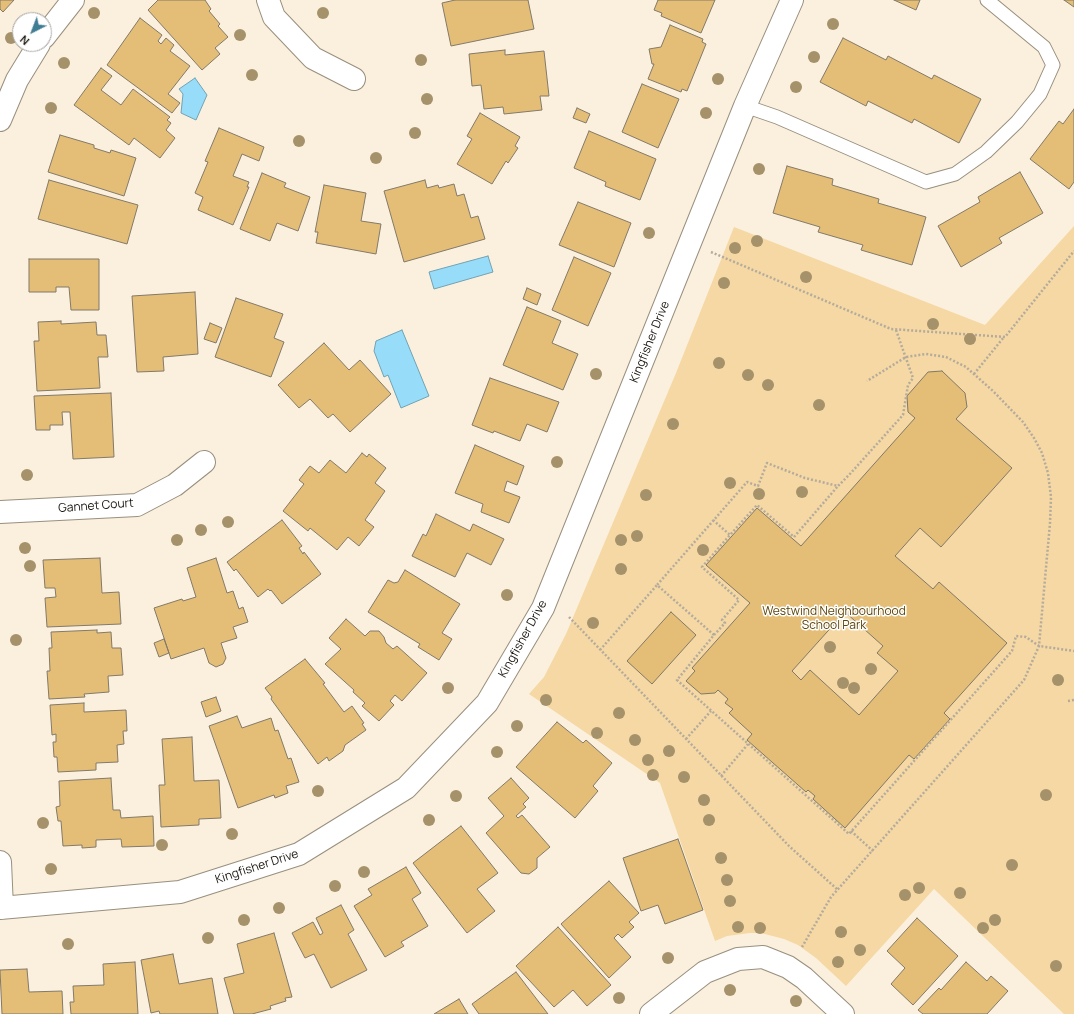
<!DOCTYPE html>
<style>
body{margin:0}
#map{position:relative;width:1074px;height:1014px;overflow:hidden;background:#fbf0de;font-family:Manrope,sans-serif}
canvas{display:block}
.north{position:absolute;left:12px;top:12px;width:40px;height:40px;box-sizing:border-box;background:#fff;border:1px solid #a3a29f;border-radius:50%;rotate:222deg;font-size:11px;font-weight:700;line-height:16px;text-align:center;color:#19160f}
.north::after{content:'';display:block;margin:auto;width:14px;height:18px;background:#407c93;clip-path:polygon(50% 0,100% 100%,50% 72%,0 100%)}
</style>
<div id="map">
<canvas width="1074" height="1014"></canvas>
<div class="north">N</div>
</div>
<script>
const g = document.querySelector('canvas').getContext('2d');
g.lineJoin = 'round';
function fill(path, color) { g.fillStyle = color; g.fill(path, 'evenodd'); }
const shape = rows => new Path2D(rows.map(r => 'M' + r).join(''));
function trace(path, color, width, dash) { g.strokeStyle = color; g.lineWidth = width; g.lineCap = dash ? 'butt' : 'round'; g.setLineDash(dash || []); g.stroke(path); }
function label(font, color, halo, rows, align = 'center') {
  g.font = font + ' Manrope,sans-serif'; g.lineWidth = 3; g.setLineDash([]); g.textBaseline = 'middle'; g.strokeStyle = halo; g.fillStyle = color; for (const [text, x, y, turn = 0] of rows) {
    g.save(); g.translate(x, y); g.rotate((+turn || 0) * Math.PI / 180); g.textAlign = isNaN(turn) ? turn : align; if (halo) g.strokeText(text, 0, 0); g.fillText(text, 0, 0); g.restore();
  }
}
fill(shape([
 [1074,226,1074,1014,1064,1014,934,889,846,986,816,958,798,945,784,939,761,933,750,933,727,936,715,941,660,783,529,694,544,677,566,634,676,373,734,227,985,325]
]), '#f5d8a3');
const water = shape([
 [195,78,207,95,196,120,181,113,183,94,179,89,195,78],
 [488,256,493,272,434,289,429,272,488,256],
 [402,330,429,396,401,408,388,375,384,377,374,351,376,341,402,330]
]);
fill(water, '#97ddf9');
trace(water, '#71a1b3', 1);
const building = shape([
 [0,0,14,0,3,12,0,9,0,0],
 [158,0,205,0,211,9,209,11,220,24,218,26,228,37,215,48,220,54,202,70,148,10,158,0],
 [455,0,528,0,534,29,451,46,442,3,455,0],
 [658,0,715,0,701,33,661,16,662,13,654,10,658,0],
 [894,0,920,0,916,10,894,0],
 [1064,0,1074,0,1074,7,1064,0],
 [140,18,162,35,158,41,161,44,166,38,174,45,170,51,190,66,168,94,180,103,172,113,107,65,140,18],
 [670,25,703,39,702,42,706,44,687,91,682,89,681,92,648,79,654,64,652,64,649,49,661,47,670,25],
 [843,38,886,60,888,56,932,79,934,75,981,99,959,143,914,119,912,123,868,101,866,106,820,82,843,38],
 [505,50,505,55,544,51,549,96,540,96,542,110,504,114,503,107,484,109,481,85,472,86,469,54,505,50],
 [101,68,112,76,101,90,121,105,133,89,170,117,167,120,171,123,166,130,175,138,160,158,134,138,129,145,74,105,101,68],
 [642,84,679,99,658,148,622,132,642,84],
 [577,108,590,114,586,123,573,118,577,108],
 [1074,109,1074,182,1069,189,1030,159,1059,121,1063,124,1074,109],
 [480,113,520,137,515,146,518,148,508,163,506,161,492,184,457,164,472,139,467,136,480,113],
 [219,128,264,147,259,161,242,154,233,176,249,182,247,187,249,187,233,225,198,210,203,197,195,193,208,162,205,161,219,128],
 [589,131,656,159,640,200,605,186,606,182,574,168,589,131],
 [60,135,94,145,94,148,110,153,111,150,136,158,124,196,48,172,60,135],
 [787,166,833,179,832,185,879,199,878,203,926,217,912,265,861,250,863,245,818,232,820,227,773,213,787,166],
 [1020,172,1043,213,999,238,1002,243,961,267,938,226,980,202,978,197,1020,172],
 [262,173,286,183,284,187,310,197,298,231,277,223,270,241,240,229,262,173],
 [49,180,138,205,127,244,38,219,49,180],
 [425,180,427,188,438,185,439,188,454,184,457,196,464,194,471,218,478,216,485,239,404,262,384,191,425,180],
 [324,185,366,193,361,221,381,224,376,254,316,243,318,232,315,232,324,185],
 [578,202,631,223,614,267,559,245,578,202],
 [574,257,611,273,588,326,552,310,574,257],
 [29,259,99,259,99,310,71,310,69,287,56,287,56,292,29,292,29,259],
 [527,288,541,294,537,305,523,299,527,288],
 [195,292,198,354,163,357,164,371,137,372,132,296,195,292],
 [236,298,283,314,274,338,284,342,271,377,215,357,236,298],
 [527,307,561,321,552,343,578,354,563,390,503,365,527,307],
 [61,321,61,324,96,322,97,335,106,335,108,357,98,357,100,388,37,391,34,341,39,341,38,322,61,321],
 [210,323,222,328,216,343,204,339,210,323],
 [324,343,349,370,360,360,391,394,350,432,333,414,328,418,310,399,299,408,278,385,324,343],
 [942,371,965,393,967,407,956,419,1012,468,941,547,920,528,895,556,933,589,939,582,1007,643,944,713,950,719,914,759,909,755,845,828,813,799,815,796,808,790,806,792,747,740,752,734,729,713,733,709,725,703,728,699,718,690,715,693,701,694,686,681,695,671,692,668,750,603,706,565,757,508,801,546,915,418,908,412,907,396,928,372,942,371],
 [845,612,883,646,877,653,898,671,859,715,810,670,801,680,792,671,845,612],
 [490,378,559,402,547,432,527,424,520,441,494,431,493,433,472,425,490,378],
 [111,393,114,457,73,459,70,412,62,412,63,425,50,425,50,430,36,430,34,396,111,393],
 [475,445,524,466,517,485,507,481,504,491,520,497,509,523,481,512,483,504,455,493,475,445],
 [362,453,367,457,369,454,386,468,375,483,385,491,365,520,374,527,359,546,348,537,337,550,310,528,308,531,283,511,304,484,299,480,310,466,319,473,330,460,346,473,362,453],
 [436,514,470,531,473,524,504,539,491,565,467,553,455,577,412,556,423,534,426,536,436,514],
 [282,520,302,546,299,548,303,554,304,552,321,574,282,604,271,590,270,591,268,589,258,597,236,569,234,571,227,562,282,520],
 [100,558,102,593,119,592,121,624,47,627,45,598,56,597,55,588,45,588,43,560,100,558],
 [216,558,227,593,233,591,239,609,243,607,248,622,233,627,237,638,221,643,226,658,223,664,216,667,209,663,204,648,171,659,154,608,182,599,183,601,196,597,187,568,216,558],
 [405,570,460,604,442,633,452,639,439,660,418,647,420,644,368,612,388,580,394,583,398,582,405,570],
 [671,612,696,635,652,684,627,661,671,612],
 [346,619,365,636,370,631,379,631,384,637,386,643,393,649,397,646,427,673,402,701,395,695,390,701,394,705,379,721,362,706,365,703,353,692,354,690,325,664,341,649,329,638,346,619],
 [97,630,97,633,111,632,112,648,121,648,123,675,108,676,109,692,84,694,85,697,49,699,47,671,50,671,49,648,52,648,51,632,97,630],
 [164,639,169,653,159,657,154,643,164,639],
 [305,659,325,683,323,684,344,712,352,706,364,723,362,724,366,730,345,745,343,751,329,761,327,757,318,764,271,699,272,697,265,688,305,659],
 [216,697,221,711,206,717,201,702,216,697],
 [84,703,84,712,126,710,127,731,123,731,124,744,117,745,118,762,96,763,96,770,58,772,57,757,54,757,53,742,56,742,56,734,52,735,50,705,84,703],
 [237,716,242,728,271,718,275,731,278,730,288,759,291,758,299,782,286,786,288,793,275,798,274,795,238,808,209,726,237,716],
 [557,722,583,743,586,740,612,763,593,786,598,791,575,818,516,767,557,722],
 [192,737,194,781,219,780,221,818,199,819,199,825,161,827,159,785,165,785,162,739,192,737],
 [111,778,113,810,120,810,121,818,153,816,154,846,122,847,121,839,96,840,96,847,82,848,82,845,63,846,61,821,58,821,56,807,60,806,59,781,111,778],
 [511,778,529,798,523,804,526,807,516,816,518,818,522,815,550,847,537,858,537,868,529,874,521,873,486,833,504,816,488,798,511,778],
 [461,826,498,873,477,889,495,911,467,933,413,863,461,826],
 [678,839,703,910,665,924,658,905,641,911,623,858,678,839],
 [406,867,421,893,412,899,428,926,401,942,404,946,385,957,354,906,372,895,368,889,406,867],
 [609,881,639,913,629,922,634,927,622,938,618,934,614,938,631,957,609,978,561,924,609,881],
 [341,905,354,930,348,934,367,970,331,988,314,954,305,958,292,933,313,922,320,935,323,933,316,918,341,905],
 [917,918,958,956,913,1005,891,984,905,968,887,951,917,918],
 [558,927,611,985,587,1006,573,990,554,1007,516,966,558,927],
 [274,933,292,997,285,998,286,1001,270,1006,271,1009,252,1014,234,1014,224,978,244,973,237,944,274,933],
 [173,954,179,984,212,978,218,1014,160,1014,159,1011,151,1013,141,960,173,954],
 [135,962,138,1014,71,1014,70,1002,74,1002,73,986,104,985,103,964,135,962],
 [966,962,987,981,991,976,1008,991,987,1014,923,1014,918,1010,939,988,941,990,966,962],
 [27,969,29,992,62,991,63,1014,2,1014,0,970,27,969],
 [516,972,548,1014,479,1014,472,1004,516,972],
 [459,999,468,1014,434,1014,459,999]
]);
fill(building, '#e4be77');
trace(building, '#827968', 1);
const lane = shape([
 [745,106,777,117,926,182,955,174,986,152,1017,122,1040,94,1053,65,1044,47,987,0]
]);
const street = shape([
 [268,0,274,17,313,58,354,79],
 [44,37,73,0],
 [0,120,17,80,39,44],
 [0,512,137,505,175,485,204,462],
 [0,862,2,908],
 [0,908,180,892,299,854,406,788,487,703,543,608,745,106,792,0],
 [651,1014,705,972,738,959,763,957,788,967,804,978,843,1014]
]);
trace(lane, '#988f7e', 15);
trace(street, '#988f7e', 24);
trace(shape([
 [711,252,891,329,1005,337,1074,251],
 [896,330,913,378,908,385,903,415,849,475,838,486,805,478,767,463,758,486,747,482,657,585,714,635,677,680,849,834,1012,651,1016,636,1026,637,1039,646,1074,651],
 [974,374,1004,337],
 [713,520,730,535,757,505,794,537,838,486],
 [569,617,789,846,838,890],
 [714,635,725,623,722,620,739,600,702,567,730,535],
 [600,650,657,585],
 [1068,701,1074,700],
 [686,739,711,711],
 [721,776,748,744],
 [851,831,873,851],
 [802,947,831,897,1024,680,1039,646,1050,523,1051,497,1048,473,1042,453,1034,438,1023,422,993,391,966,367,946,357,926,354,906,357,867,381]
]), '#b4ab9d', 2.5, [2, 2]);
trace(lane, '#fff', 13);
trace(street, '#fff', 22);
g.fillStyle = '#a5926a';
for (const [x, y] of [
 [94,13],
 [323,13],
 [833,24],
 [240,35],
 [11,38],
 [814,57],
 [421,60],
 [64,63],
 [252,75],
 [718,79],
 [796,87],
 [427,99],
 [51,108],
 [706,113],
 [415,133],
 [299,141],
 [376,158],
 [759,169],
 [649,233],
 [757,241],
 [735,248],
 [806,277],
 [724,283],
 [933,324],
 [970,339],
 [719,363],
 [596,374],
 [748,375],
 [768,385],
 [819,405],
 [673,424],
 [557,462],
 [27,475],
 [730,483],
 [802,492],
 [759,494],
 [646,495],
 [228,522],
 [201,530],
 [637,536],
 [177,540],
 [621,540],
 [25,548],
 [703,550],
 [30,566],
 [621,569],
 [507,595],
 [593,623],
 [16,640],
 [830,647],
 [871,669],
 [1058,680],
 [843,683],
 [448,688],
 [854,688],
 [546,700],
 [619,713],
 [517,726],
 [597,733],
 [635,740],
 [669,751],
 [497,752],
 [648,760],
 [653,775],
 [684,777],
 [318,791],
 [1046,795],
 [456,796],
 [704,800],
 [429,820],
 [709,820],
 [43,823],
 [232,834],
 [162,845],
 [721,858],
 [1012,865],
 [51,869],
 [364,872],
 [727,880],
 [335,886],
 [919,888],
 [960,893],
 [905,895],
 [730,901],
 [279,908],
 [244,920],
 [995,920],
 [738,927],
 [760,928],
 [983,928],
 [841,932],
 [208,938],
 [68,944],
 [860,950],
 [668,958],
 [838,962],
 [1056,966],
 [730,990],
 [619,998],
 [796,1001]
]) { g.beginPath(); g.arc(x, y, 6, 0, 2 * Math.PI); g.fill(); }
label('12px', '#19160f', '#fff', [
 ["Kingfisher Drive",650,342,-68],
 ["Gannet Court",96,506,-4],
 ["Kingfisher Drive",523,639,-61],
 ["Kingfisher Drive",257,867,-18]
]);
label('12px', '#5e450b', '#fff', [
 ["Westwind Neighbourhood",834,612],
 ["School Park",834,626]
]);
</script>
